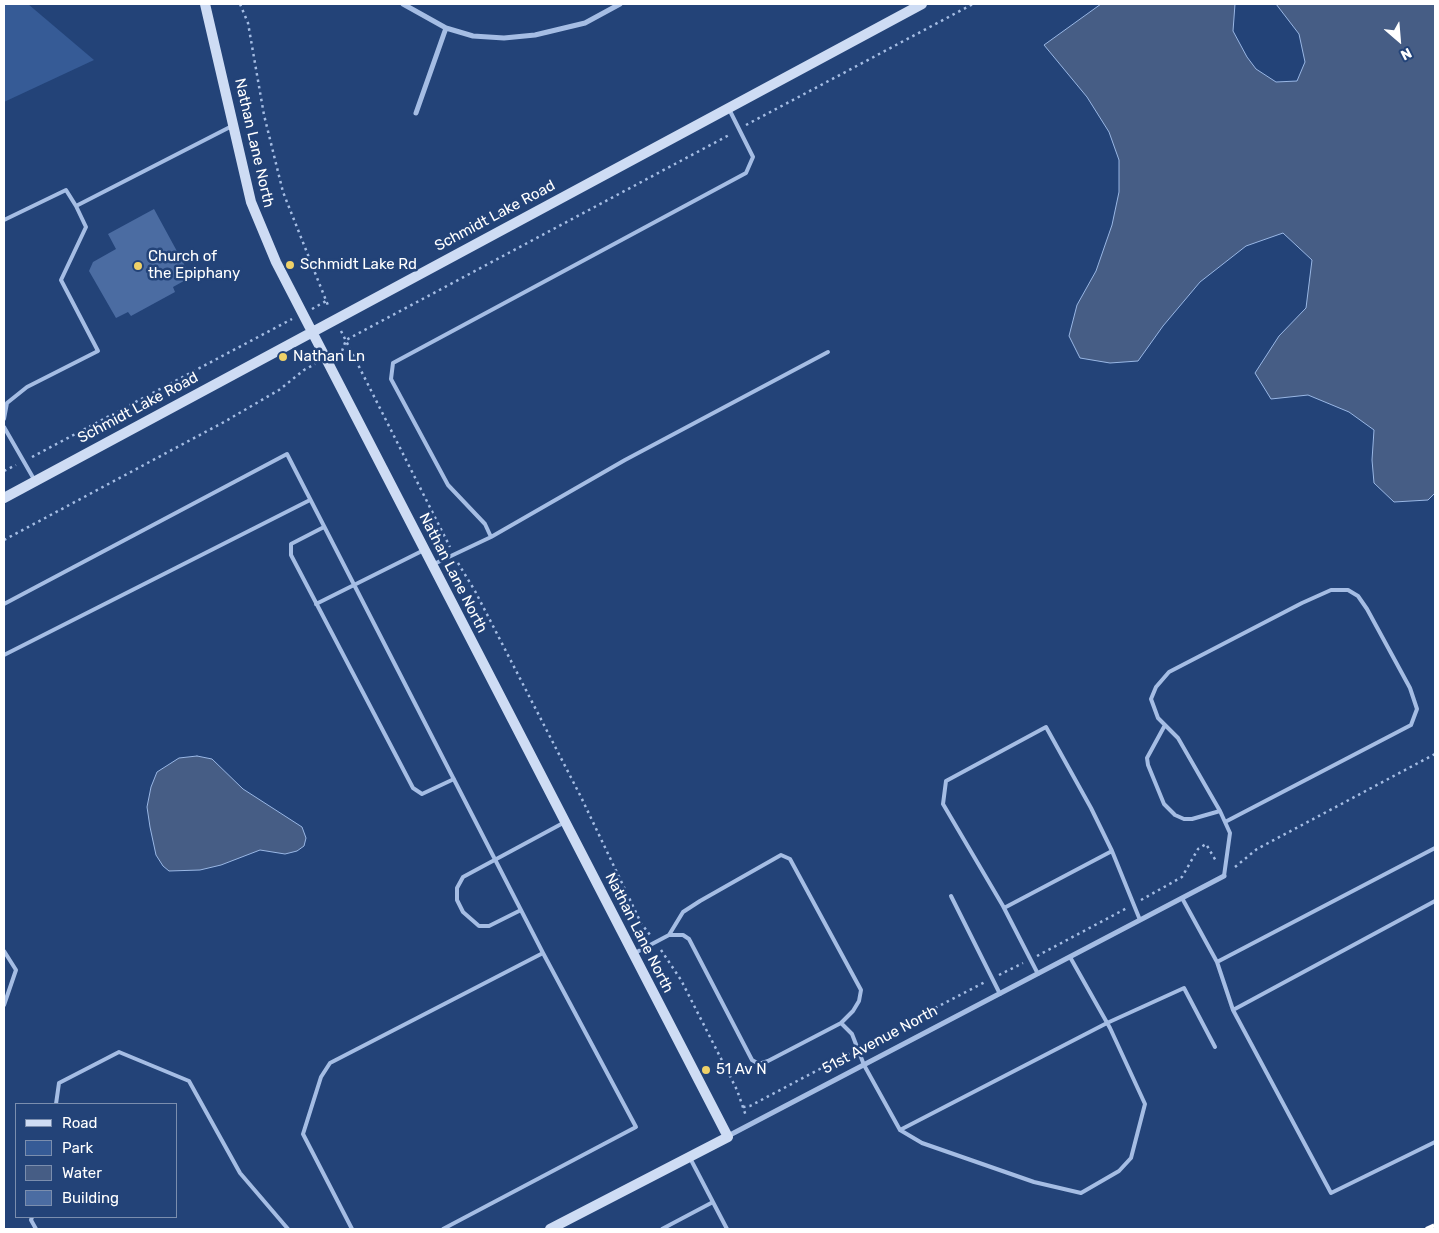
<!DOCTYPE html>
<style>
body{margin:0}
#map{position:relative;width:1439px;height:1233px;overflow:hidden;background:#234378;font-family:Rubik,sans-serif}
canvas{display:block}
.frame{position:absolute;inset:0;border:5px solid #fff;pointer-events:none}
.legend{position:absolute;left:15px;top:1103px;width:162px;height:115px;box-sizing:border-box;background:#234378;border:1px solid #7b8eae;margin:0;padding:6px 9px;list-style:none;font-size:15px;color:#fff}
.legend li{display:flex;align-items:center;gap:10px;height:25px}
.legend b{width:25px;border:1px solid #7b8eae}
.north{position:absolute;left:1374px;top:15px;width:50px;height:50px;-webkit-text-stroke:4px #234378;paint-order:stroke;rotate:153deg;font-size:14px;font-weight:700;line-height:20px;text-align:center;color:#fff}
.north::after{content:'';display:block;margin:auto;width:18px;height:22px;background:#fff;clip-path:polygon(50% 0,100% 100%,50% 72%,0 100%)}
</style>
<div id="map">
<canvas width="1439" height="1233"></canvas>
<div class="frame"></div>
<ul class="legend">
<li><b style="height:6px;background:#cedcf4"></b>Road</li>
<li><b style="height:14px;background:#365b96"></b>Park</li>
<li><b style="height:14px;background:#465d85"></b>Water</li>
<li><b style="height:14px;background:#4b6ca2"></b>Building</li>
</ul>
<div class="north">N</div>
</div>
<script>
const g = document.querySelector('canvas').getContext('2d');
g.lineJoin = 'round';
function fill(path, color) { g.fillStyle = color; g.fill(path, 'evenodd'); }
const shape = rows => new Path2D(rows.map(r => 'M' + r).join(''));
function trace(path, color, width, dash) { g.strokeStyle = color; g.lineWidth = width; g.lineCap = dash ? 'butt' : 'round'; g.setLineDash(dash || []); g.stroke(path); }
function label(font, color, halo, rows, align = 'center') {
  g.font = font + ' Rubik,sans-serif'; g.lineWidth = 5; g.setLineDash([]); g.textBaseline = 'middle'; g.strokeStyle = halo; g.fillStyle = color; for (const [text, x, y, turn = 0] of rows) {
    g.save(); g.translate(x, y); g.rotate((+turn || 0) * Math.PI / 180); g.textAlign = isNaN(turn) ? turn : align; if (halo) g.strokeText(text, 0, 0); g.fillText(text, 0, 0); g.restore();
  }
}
fill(shape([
 [4,4,28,4,94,60,4,102]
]), '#365b96');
const water = shape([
 [1101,4,1235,4,1233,31,1247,57,1256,69,1276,82,1297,81,1305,62,1299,34,1276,4,1435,4,1435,493,1428,500,1394,502,1374,483,1372,460,1374,430,1349,412,1308,395,1271,399,1255,373,1279,336,1306,308,1312,260,1283,233,1246,246,1200,282,1163,326,1138,361,1110,363,1080,358,1069,336,1077,305,1096,271,1112,225,1119,192,1119,160,1109,132,1087,97,1044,45,1101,4],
 [197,756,212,759,243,789,302,827,306,838,304,846,297,851,285,854,260,850,221,865,200,870,169,871,163,866,156,855,150,827,147,807,151,787,157,772,179,758,197,756]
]);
fill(water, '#465d85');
trace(water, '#99b7e5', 1);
fill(shape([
 [154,209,191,277,173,287,175,292,131,316,128,312,116,318,89,271,93,262,116,249,108,234]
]), '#4b6ca2');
trace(shape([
 [240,4,248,23,264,115,283,192,329,308],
 [746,125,973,4],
 [312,309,326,301],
 [341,331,450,547],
 [336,353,342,351,346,340,731,134],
 [32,457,292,319],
 [4,471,16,465],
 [4,540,224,422,279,390,304,370,315,364],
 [458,563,475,591,581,797,641,923,650,935],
 [1235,867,1257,849,1435,754],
 [1141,900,1182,877,1198,849,1206,844,1216,861],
 [661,950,681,980,737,1090,746,1116],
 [1037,956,1127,908],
 [999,975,1023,963],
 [866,1044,985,982],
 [743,1107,750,1106,850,1053]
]), '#a5bde4', 2.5, [2.5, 4]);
trace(shape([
 [4,220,66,190,76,206],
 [4,419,7,403,27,387,98,351,61,280,86,227,76,206,232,126],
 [4,427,35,481],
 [324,527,291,544,291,555,413,788,422,794,454,779],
 [491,537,485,524,448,485,391,379,393,363,746,173,753,157,729,109],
 [434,564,491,537,625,460,828,352],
 [4,604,287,454,543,953,636,1127,443,1229],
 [316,604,424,550],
 [4,655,310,500],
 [1165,725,1147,758,1148,765,1164,804,1175,815,1184,819,1192,819,1220,811],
 [1224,876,1230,833,1220,811,1178,738,1158,718,1151,699,1156,687,1169,672,1302,603,1331,590,1348,590,1358,596,1367,609,1410,688,1417,709,1411,725,1225,822],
 [951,896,1000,994],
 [1182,898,1217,962,1233,1010,1331,1193,1435,1142],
 [1004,908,1112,851],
 [521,910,489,926,479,926,463,912,457,900,457,888,463,877,565,822],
 [669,935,683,912,700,901,781,855,790,859,861,990,859,1001,853,1011,841,1023],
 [4,951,16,970,4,1005],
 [633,954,669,935,683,935,689,939,752,1060,759,1064,768,1061,841,1023,852,1034,864,1065,900,1130,922,1143,1034,1182,1081,1193,1119,1171,1131,1158,1145,1104,1110,1028,1070,957],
 [1217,962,1435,848],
 [1038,974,1003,906,943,804,946,781,1046,727,1091,808,1112,851,1140,920],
 [1233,1010,1435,901],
 [56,1104,59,1083,119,1052,189,1081,240,1173,288,1229],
 [900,1130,1107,1023,1184,988,1215,1047],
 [690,1158,727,1229],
 [32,1217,31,1220,36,1229],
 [352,1229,303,1134,321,1077,330,1063,543,953],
 [662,1229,713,1202]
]), '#a5bde4', 4);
trace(shape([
 [403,4,446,28,473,36,504,38,535,35,585,23,620,4],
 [416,113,446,28],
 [728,1136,1224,876]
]), '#a5bde4', 5);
trace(shape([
 [205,4,251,202,276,262,728,1137,550,1229],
 [4,498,922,4]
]), '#cedcf4', 10);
trace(shape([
 [1426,1229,1435,1225]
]), '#fff', 4, [9, 4]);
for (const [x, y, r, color] of [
 [290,265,5,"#efd168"],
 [138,266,5,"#efd168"],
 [283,357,5,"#efd168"],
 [706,1070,5,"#efd168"]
]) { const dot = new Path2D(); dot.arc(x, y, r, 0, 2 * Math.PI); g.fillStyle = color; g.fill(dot); trace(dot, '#234378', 2); }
label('15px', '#fff', '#234378', [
 ["Nathan Lane North",254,143,77],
 ["Schmidt Lake Road",495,216,-28],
 ["Schmidt Lake Road",138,408,-28],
 ["Nathan Lane North",453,573,63],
 ["Nathan Lane North",639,933,63],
 ["51st Avenue North",880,1040,-28]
]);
label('15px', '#fff', '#234378', [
 ["Church of",148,257],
 ["the Epiphany",148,274],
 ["Schmidt Lake Rd",300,265],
 ["Nathan Ln",293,357],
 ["51 Av N",716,1070]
], 'left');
</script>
